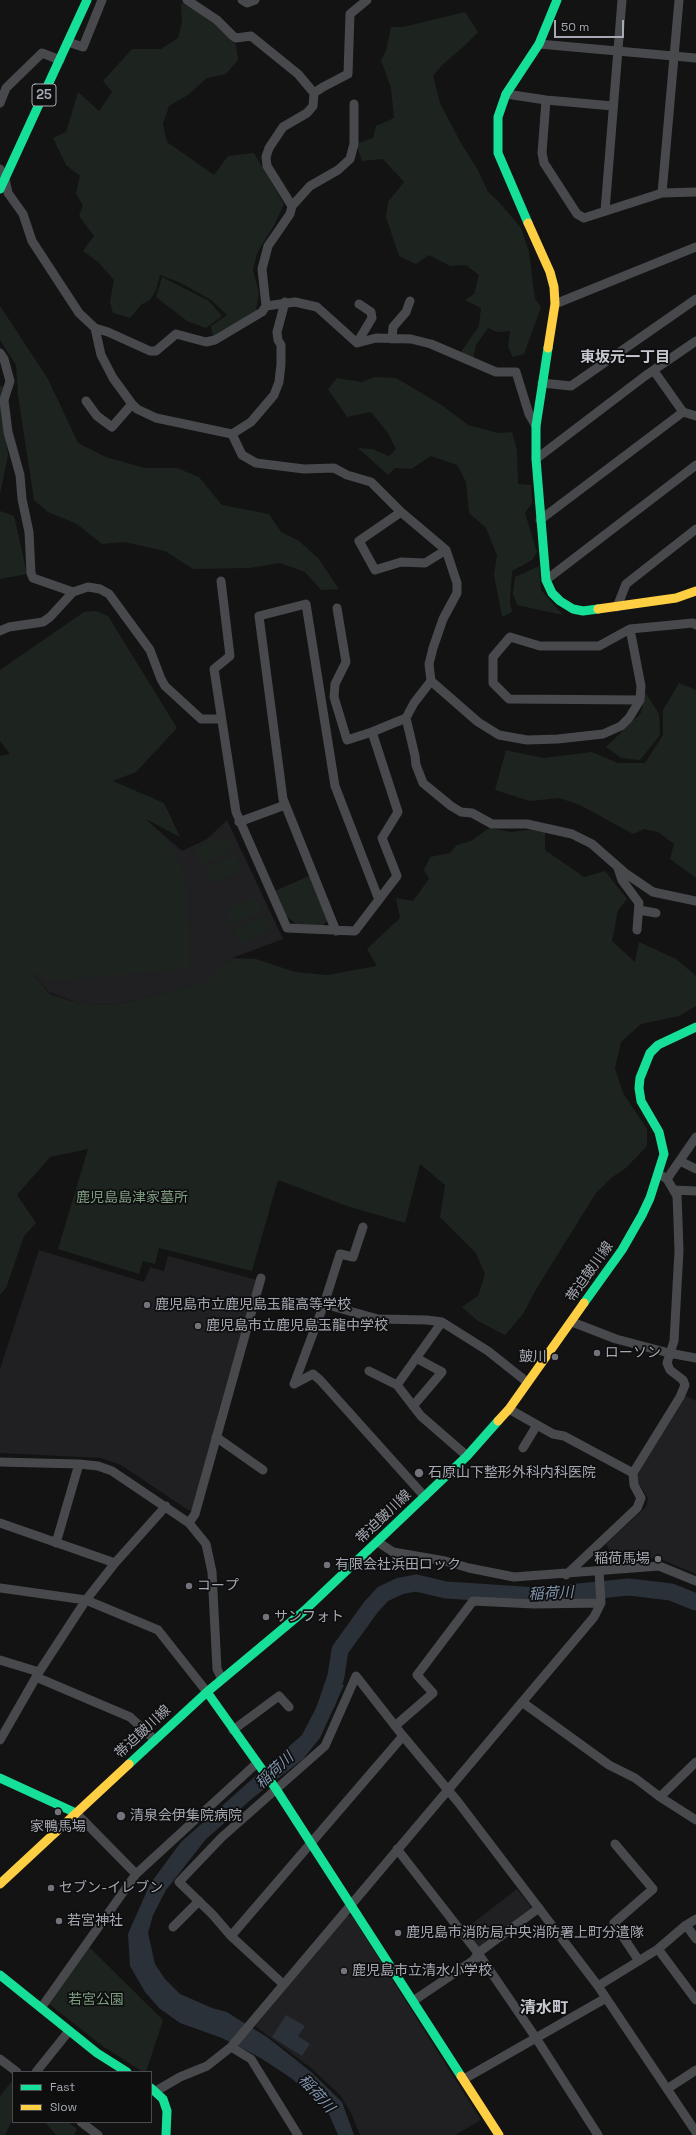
<!DOCTYPE html>
<meta charset="utf-8">
<style>
body{margin:0}
#map{position:relative;width:696px;height:2135px;overflow:hidden;background:#131314;font-family:"Space Grotesk",sans-serif}
canvas{display:block}
.legend{position:absolute;left:12px;top:2071px;width:140px;height:52px;box-sizing:border-box;background:#0e0e0f;border:1px solid #4b4c51;margin:0;padding:5px 7px;list-style:none;font-size:12px;color:#a6a9b3}
.legend li{display:flex;align-items:center;gap:8px;height:20px}
.legend b{width:20px;border:1px solid #4b4c51}
.scale{position:absolute;left:554px;top:20px;width:70px;height:18px;box-sizing:border-box;border:2px solid #a6a9b3;border-top:0;padding-left:5px;font-size:12px;line-height:14px;white-space:nowrap;color:#a6a9b3;-webkit-text-stroke:3px #0e0e0f;paint-order:stroke}
</style>
<div id="map">
<canvas width="696" height="2135"></canvas>
<ul class="legend">
<li><b style="height:5px;background:#16e098"></b>Fast</li>
<li><b style="height:5px;background:#ffcf43"></b>Slow</li>
</ul>
<div class="scale">50 m</div>
</div>
<script>
const g = document.querySelector('canvas').getContext('2d');
g.lineJoin = 'round';
function fill(path, color) { g.fillStyle = color; g.fill(path, 'evenodd'); }
const shape = rows => new Path2D(rows.map(r => 'M' + r).join(''));
function trace(path, color, width, dash) { g.strokeStyle = color; g.lineWidth = width; g.lineCap = dash ? 'butt' : 'round'; g.setLineDash(dash || []); g.stroke(path); }
function label(font, color, halo, rows, align = 'center') {
  g.font = font + ' "Space Grotesk","Noto Sans JP",sans-serif'; g.lineWidth = 3.5; g.setLineDash([]); g.textBaseline = 'middle'; g.strokeStyle = halo; g.fillStyle = color; for (const [text, x, y, turn = 0] of rows) {
    g.save(); g.translate(x, y); g.rotate((+turn || 0) * Math.PI / 180); g.textAlign = isNaN(turn) ? turn : align; if (halo) g.strokeText(text, 0, 0); g.fillText(text, 0, 0); g.restore();
  }
}
fill(shape([
 [144,818,182,851,207,839,227,820,283,939,232,958,209,981,117,1005,81,1004,49,992,28,969],
 [39,1250,144,1282,150,1267,164,1271,168,1256,257,1280,194,1510,188,1510,121,1465,101,1458,0,1453,0,1369],
 [686,1396,696,1401,696,1574,658,1558,616,1562,606,1544,646,1507,648,1498,637,1481,638,1473],
 [517,1889,531,1907,530,1911,483,1947,478,1946,465,1929],
 [346,1916,352,1916,481,2120,455,2135,360,2135,351,2113,340,2095,311,2068,255,2026]
]), '#202022');
fill(shape([
 [181,3,217,20,236,45,238,60,226,74,207,78,188,95,169,106,163,124,167,142,214,175,228,156,254,153,284,204,275,224,257,253,253,270,259,293,256,311,213,339,211,326,227,315,211,300,181,283,160,275,156,290,150,300,142,304,130,318,113,313,110,302,114,280,98,262,83,251,94,236,79,216,83,206,76,193,80,176,66,165,53,138,66,132,78,92,99,111,112,92,103,81,132,49,161,49,178,38,182,22],
 [465,12,478,32,463,47,442,65,433,76,440,103,462,145,478,170,488,192,497,200,521,228,529,252,535,299,541,307,524,354,513,357,508,347,510,331,497,332,488,328,476,345,472,363,461,352,479,326,481,308,465,300,474,294,479,275,466,265,450,266,429,255,416,264,399,256,386,217,388,202,404,182,383,159,362,161,356,144,373,138,376,126,394,118,391,88,381,60,386,51,391,27,403,27],
 [162,277,209,301,222,316,206,328,187,321,156,297],
 [0,306,48,379,78,443,106,457,145,468,177,468,199,477,222,505,269,514,281,532,299,541,318,558,339,589,321,590,305,572,280,563,249,568,193,569,165,551,124,542,102,544,77,524,48,512,34,500,18,395,16,365,0,340],
 [374,377,396,378,443,406,468,425,498,433,512,432,517,450,518,484,531,485,532,503,525,513,537,552,532,560,512,571,510,602,512,612,502,617,494,575,497,555,486,528,469,513,466,482,457,465,431,456,411,469,395,468,388,475,358,448,372,449,389,456,396,449,388,433,371,412,347,417,328,389,337,378,362,382],
 [0,386,6,387,1,400,8,455,0,494],
 [0,511,14,516,27,574,0,579],
 [539,566,541,590,563,615,517,605,513,594,515,577],
 [96,611,108,616,177,728,136,772,113,781,164,803,180,837,146,819,171,845,181,866,187,889,190,968,73,979,47,979,29,970,50,994,81,1004,117,1005,208,981,232,958,256,959,295,972,327,975,377,966,367,949,400,918,396,898,413,901,429,879,424,870,430,857,450,853,457,845,471,841,489,828,511,832,529,830,545,832,545,850,584,877,605,871,627,899,618,910,612,941,635,962,639,942,676,959,696,976,696,1006,679,1016,641,1024,621,1042,615,1068,623,1093,647,1129,647,1146,626,1168,611,1178,596,1193,535,1291,523,1314,505,1335,478,1321,462,1307,478,1296,485,1274,476,1253,440,1217,445,1185,420,1164,405,1223,347,1206,278,1180,252,1271,159,1248,155,1264,143,1261,139,1274,58,1249,88,1149,50,1157,17,1195,36,1223,24,1236,6,1288,0,1295,0,756,10,754,0,741,0,670,84,612],
 [679,683,696,690,696,878,670,859,674,844,658,832,644,829,633,834,580,805,559,798,530,801,495,790,506,750,543,758,592,752,618,763,645,763,663,735,663,710],
 [645,692,659,714,660,735,640,760,621,758,606,747,641,713],
 [225,835,232,850,201,865,194,850],
 [235,855,241,870,210,884,204,869],
 [309,876,328,920,322,926,296,924,286,916,275,891],
 [256,896,263,911,232,925,225,910],
 [265,915,272,930,241,944,234,930],
 [89,1947,163,2020,146,2072,143,2072,104,2047,49,2004],
 [13,2080,13,2119,5,2135,0,2135,0,2096],
 [45,2122,68,2122,77,2129,74,2135,56,2135]
]), '#1d241f');
fill(shape([
 [328,1678,344,1685,320,1738,303,1759,254,1797,206,1839,166,1890,153,1915,148,1933,155,1964,165,1979,180,1994,212,2008,227,2012,241,2021,267,2037,310,2071,342,2102,354,2135,338,2135,328,2112,317,2100,291,2078,259,2057,222,2038,180,2023,159,2008,145,1992,130,1966,128,1934,150,1884,181,1842,302,1735,315,1710],
 [286,2015,305,2026,298,2036,310,2044,302,2056,272,2037]
]), '#2b3138');
trace(shape([
 [327,1703,336,1676,340,1650,371,1607,383,1594,400,1586,416,1583,446,1590,538,1596,629,1587,671,1592,696,1602]
]), '#2b3138', 17);
trace(shape([
 [187,0,217,20,233,36,236,38,251,36,298,74,314,93],
 [242,0,247,3,255,0],
 [68,42,83,47,102,0],
 [539,44,696,58],
 [506,94,546,100,613,106],
 [546,100,542,153,544,163,577,214,584,218,662,193,696,192],
 [0,103,6,88,42,53,60,60],
 [0,169,5,179,8,193,23,214,32,241,79,313,95,328,101,355,113,378,132,404,137,409,156,418,232,434],
 [662,193,679,0],
 [292,206,267,166,266,157,269,148,283,127,307,113,313,106,314,93,323,87,348,74,350,14,367,0],
 [605,211,622,0],
 [555,304,696,247],
 [266,306,262,269,268,246,290,214,292,206,310,186,338,170,350,159,354,144,354,104],
 [95,328,108,332,150,351,156,351,176,334,206,342,215,340,262,312,266,306,295,302,317,307,357,343,376,338,411,339,431,344,496,372,516,372,529,414,536,426],
 [392,339,393,327,406,312,410,301],
 [357,343,372,318,371,312,359,304],
 [0,353,4,359,10,381,4,400,8,432,20,475,22,499,29,532,31,573,33,578,73,592],
 [654,371,683,412,696,416],
 [542,383,571,386,696,299],
 [86,401,97,416,112,427,132,404],
 [232,434,242,455,256,463,304,469,334,468,347,475,371,482,401,512,446,550,457,583,457,593,443,619,433,648,429,664,431,681,478,722,499,735,527,740,558,739,603,734,621,726,629,718,640,700,641,686,630,629,693,623,696,625],
 [232,434,251,422,274,395,279,382,281,364,281,345,278,340,277,332,285,302],
 [536,459,645,376,696,341],
 [401,512,359,541,375,570,401,562,425,563,446,550],
 [540,520,683,412],
 [546,580,696,465],
 [221,581,230,656,214,669,236,812,287,928,355,931,397,876,382,838,398,812,372,732,406,718,414,703,431,681],
 [617,607,626,584,696,529],
 [337,608,346,662,335,684,334,697,347,740,372,732],
 [630,629,599,646,540,646,510,637,493,657,493,683,509,699,640,700],
 [0,631,9,627,43,622,50,617,73,592,88,587,100,589,109,594,150,650,161,679,165,686,201,719,221,719],
 [406,718,415,756,416,765,423,783,451,806,461,812,472,813,492,824,527,824,572,834,592,844,625,873,653,892,696,901],
 [239,822,285,805],
 [618,868,622,880,639,903,637,930],
 [639,910,656,913],
 [336,931,283,799,259,616,306,604,335,786,379,900],
 [680,1161,696,1169],
 [667,1179,696,1137],
 [674,1190,696,1191],
 [324,1304,340,1254,353,1257,363,1227],
 [442,1322,397,1385,421,1416,467,1456],
 [572,1322,616,1339,669,1353,696,1358],
 [369,1371,397,1385],
 [294,1384,324,1304,378,1319,427,1320,442,1322,488,1351,527,1382],
 [294,1384,313,1374,320,1380,425,1497],
 [413,1406,442,1372,416,1358],
 [509,1409,553,1434,564,1436,633,1473],
 [216,1437,263,1470],
 [523,1448,537,1425],
 [0,1462,79,1464,98,1466,112,1471,189,1523,206,1544,212,1572,217,1669,222,1679],
 [0,1523,115,1563],
 [189,1523,195,1514,261,1278],
 [378,1542,393,1552,445,1561,469,1568,514,1577,659,1566,696,1581],
 [56,1543,79,1464],
 [566,1575,637,1508,641,1498,634,1485,633,1473,680,1397,685,1385,683,1380,670,1370,667,1363,674,1341,679,1251,678,1221,677,1196,667,1179,659,1174],
 [0,1588,86,1600,158,1630,207,1692],
 [0,1660,39,1672],
 [36,1677,130,1717,155,1740],
 [522,1702,609,1765,635,1778,660,1797,696,1820],
 [395,1726,433,1693,417,1675,473,1601,534,1604,601,1603],
 [233,1730,279,1696,289,1707],
 [0,1740,39,1672,86,1600,115,1563,166,1506],
 [660,1797,696,1762],
 [76,1813,136,1874],
 [615,1844,653,1889,614,1923,639,1961],
 [397,1849,478,1953,536,2038,598,2135],
 [686,1925,696,1939],
 [173,1927,199,1901],
 [231,1936,403,1736],
 [658,1949,696,2000],
 [283,1984,231,1936,213,1915,179,1882,222,1837,325,1746,356,1676,403,1736,458,1802,598,1986,696,2132],
 [598,1986,658,1949,686,1925,696,1919],
 [413,2001,474,1960,478,1953,539,1908],
 [41,2008,136,1874,257,1763],
 [231,2047,251,2059,298,2135],
 [0,2059,17,2072],
 [36,2072,69,2031],
 [464,2079,606,1998],
 [667,2089,696,2070],
 [156,2091,180,2077,207,2066,231,2047,594,1617,601,1603,599,1571],
 [81,2122,98,2135]
]), '#48494c', 9);
trace(shape([
 [0,189,87,0],
 [528,223,498,153,498,117,506,94,539,44,557,0],
 [548,348,536,426,536,459,546,580,552,593,560,601,573,609,583,611,598,609],
 [584,1303,622,1250,642,1215,650,1198,664,1154,659,1132,641,1101,639,1088,640,1078,650,1053,658,1045,696,1027],
 [207,1692,276,1789,461,2076],
 [129,1764,207,1692,304,1611,467,1456,498,1421],
 [0,1778,76,1813],
 [0,1975,97,2053,127,2072],
 [151,2088,163,2099,167,2111,166,2135]
]), '#16e098', 9);
trace(shape([
 [528,223,550,272,554,287,555,304,548,348],
 [598,609,676,598,696,591],
 [498,1421,509,1409,584,1303],
 [0,1884,129,1764],
 [461,2076,499,2135]
]), '#ffcf43', 9);
for (const [x, y, r, color] of [
 [147,1305,4,"#73747b"],
 [198,1326,4,"#73747b"],
 [597,1353,4,"#73747b"],
 [555,1357,4,"#73747b"],
 [419,1473,5,"#73747b"],
 [658,1559,4,"#73747b"],
 [327,1565,4,"#73747b"],
 [189,1586,4,"#73747b"],
 [266,1617,4,"#73747b"],
 [58,1812,4,"#73747b"],
 [121,1816,5,"#73747b"],
 [51,1888,4,"#73747b"],
 [59,1921,4,"#73747b"],
 [398,1933,4,"#73747b"],
 [344,1971,4,"#73747b"]
]) { const dot = new Path2D(); dot.arc(x, y, r, 0, 2 * Math.PI); g.fillStyle = color; g.fill(dot); trace(dot, '#0e0e0f', 1.5); }
for (const [x, y, w] of [
 [44,95,24]
]) { const box = new Path2D(); box.roundRect(x - w / 2, y - 11, w, 22, 3); g.fillStyle = '#0e0e0f'; g.fill(box); trace(box, '#a6a9b3', 1); }
label('bold 13px', '#a6a9b3', null, [
 ["25",44,95]
]);
label('14px', '#7e9d82', '#0e0e0f', [
 ["鹿児島島津家墓所",132,1198],
 ["若宮公園",96,2000]
]);
label('14px', '#a6a9b3', '#0e0e0f', [
 ["帯迫皷川線",590,1272,-55],
 ["帯迫皷川線",384,1517,-44],
 ["帯迫皷川線",143,1732,-43]
]);
label('14px', '#a6a9b3', '#0e0e0f', [
 ["鹿児島市立鹿児島玉龍高等学校",155,1305],
 ["鹿児島市立鹿児島玉龍中学校",206,1326],
 ["ローソン",605,1353],
 ["皷川",547,1357,"right"],
 ["石原山下整形外科内科医院",428,1473],
 ["稲荷馬場",650,1559,"right"],
 ["有限会社浜田ロック",335,1565],
 ["コープ",197,1586],
 ["サンフォト",274,1617],
 ["清泉会伊集院病院",130,1816],
 ["家鴨馬場",58,1827,"center"],
 ["セブン-イレブン",59,1888],
 ["若宮神社",67,1921],
 ["鹿児島市消防局中央消防署上町分遣隊",406,1933],
 ["鹿児島市立清水小学校",352,1971]
], 'left');
label('bold 15px', '#c6c8d0', '#0e0e0f', [
 ["東坂元一丁目",625,358]
]);
label('italic 15px', '#7f93ac', '#0e0e0f', [
 ["稲荷川",551,1594,-3],
 ["稲荷川",275,1771,-43],
 ["稲荷川",316,2094,48]
]);
label('bold 16px', '#c6c8d0', '#0e0e0f', [
 ["清水町",544,2009]
]);
</script>
